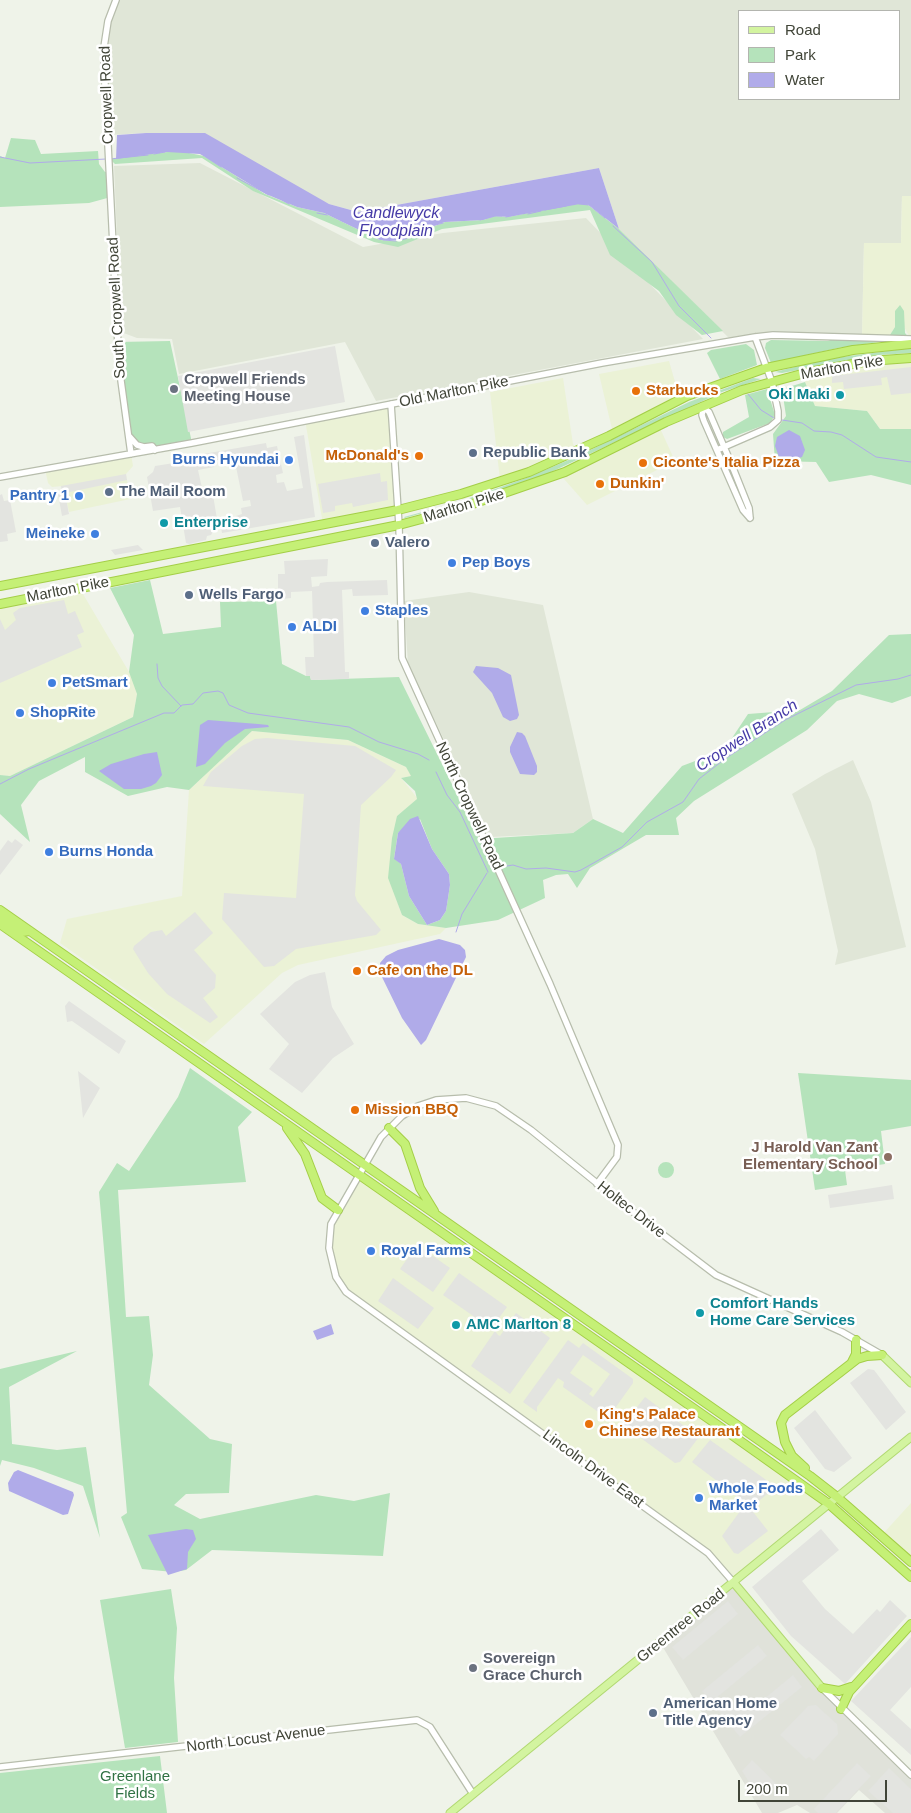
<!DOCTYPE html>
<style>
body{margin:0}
#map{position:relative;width:911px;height:1813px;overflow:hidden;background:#eff3e9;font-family:Arial,sans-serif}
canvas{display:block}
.legend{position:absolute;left:738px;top:10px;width:162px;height:90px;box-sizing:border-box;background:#fff;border:1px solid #b3b5af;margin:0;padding:6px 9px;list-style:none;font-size:15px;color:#414538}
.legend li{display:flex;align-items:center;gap:10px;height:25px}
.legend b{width:25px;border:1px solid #b3b5af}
.scale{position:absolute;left:738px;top:1780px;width:149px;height:22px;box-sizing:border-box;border:2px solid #414538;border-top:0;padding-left:6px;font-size:15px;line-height:18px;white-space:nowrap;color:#414538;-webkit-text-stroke:4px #fff;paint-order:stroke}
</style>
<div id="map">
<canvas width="911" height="1813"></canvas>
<ul class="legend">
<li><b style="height:6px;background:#d3f4a0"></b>Road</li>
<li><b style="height:14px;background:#b5e3bb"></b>Park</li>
<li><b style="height:14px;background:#b0abe9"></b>Water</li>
</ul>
<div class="scale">200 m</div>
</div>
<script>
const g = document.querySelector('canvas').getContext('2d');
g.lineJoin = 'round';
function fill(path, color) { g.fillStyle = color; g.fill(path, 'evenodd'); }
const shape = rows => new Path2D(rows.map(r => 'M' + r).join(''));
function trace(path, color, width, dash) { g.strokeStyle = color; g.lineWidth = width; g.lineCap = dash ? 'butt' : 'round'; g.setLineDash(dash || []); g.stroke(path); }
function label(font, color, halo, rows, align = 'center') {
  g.font = font + ' Arial,sans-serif'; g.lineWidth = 5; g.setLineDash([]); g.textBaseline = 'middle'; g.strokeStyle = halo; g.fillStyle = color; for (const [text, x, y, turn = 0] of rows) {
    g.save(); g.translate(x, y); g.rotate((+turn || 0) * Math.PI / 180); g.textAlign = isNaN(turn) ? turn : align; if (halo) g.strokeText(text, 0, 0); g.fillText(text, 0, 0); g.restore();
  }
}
fill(shape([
 [116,0,911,0,911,196,902,196,901,243,864,243,862,338,773,335,732,341,619,229,599,168,358,212,329,204,146,133,108,135,104,47],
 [740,11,900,11,900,99,740,99],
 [200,163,363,247,443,233,586,218,703,339,376,401,345,342,179,374,172,339,137,338,121,332,114,166],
 [469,592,543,605,593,819,573,833,491,837,408,665,404,601],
 [853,760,871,802,906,947,835,965,838,951,815,849,792,794,825,774]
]), '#e0e6d7');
fill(shape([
 [902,196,911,196,911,339,904,327,904,311,895,311,895,327,888,338,862,338,864,243,901,243],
 [911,358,911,429,880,429,867,411,815,406,805,382,809,372],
 [669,361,679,396,612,429,599,374],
 [563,378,573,444,577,450,500,480,490,392],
 [391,404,398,510,323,524,305,420],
 [659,426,675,461,587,505,564,479,558,475],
 [131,454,133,466,126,474,130,499,69,512,63,486,52,487,48,483,45,469],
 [80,589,135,682,137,694,133,717,10,776,0,775,0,604],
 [252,731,348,740,406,767,412,776,401,778,418,799,397,816,395,896,402,915,418,924,446,928,440,934,298,965,282,973,204,1044,60,943,67,919,182,896,189,790],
 [359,1174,829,1504,734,1583,708,1553,346,1292,336,1277,329,1248,331,1224],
 [911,1503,911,1562,881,1536]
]), '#ebf2d6');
fill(shape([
 [734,1583,835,1701,911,1771,911,1813,885,1813,859,1790,837,1813,810,1813,797,1805,778,1813,762,1813,661,1644]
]), '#e0e2da');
fill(shape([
 [11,138,35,140,41,154,98,151,99,164,105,172,111,172,111,197,89,203,0,207,0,156,5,158],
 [167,152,184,152,204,156,265,194,297,207,324,213,380,240,397,241,445,222,483,220,495,216,508,217,573,204,587,204,619,229,723,331,702,335,676,315,659,291,610,255,590,210,442,229,398,247,374,242,253,191,202,158,115,164,110,159],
 [900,305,904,311,905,333,910,339,888,338,895,327,895,311],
 [833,339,886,341,838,348,771,363,765,348,766,343,771,340,828,341],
 [170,341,192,443,155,450,144,447,130,439,118,342],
 [746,344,754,350,757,365,720,379,707,353,711,350],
 [911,348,911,353,879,355,782,373,775,372,826,359],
 [753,378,761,379,722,392,549,473,493,493,405,518,404,517,456,503,526,478,578,456,689,402],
 [805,382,815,406,867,411,880,429,911,429,911,485,871,475,829,482,816,462,775,461,773,434,786,416,782,389],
 [767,389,775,415,770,423,727,439,723,437,723,432,749,417,745,395],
 [150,580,163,634,221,627,220,602,276,601,282,664,306,676,310,676,311,680,399,677,479,839,573,833,593,819,623,833,682,766,724,750,748,714,800,710,832,691,889,635,911,634,911,696,892,703,859,694,837,701,807,730,694,801,676,818,679,835,646,835,590,868,577,888,568,874,556,875,543,880,545,898,498,920,446,928,418,924,402,915,388,878,392,838,397,816,417,799,415,791,401,778,411,776,406,767,348,740,252,731,189,790,167,787,128,796,85,772,85,757,39,781,21,805,30,842,0,814,0,775,10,776,133,717,137,694,129,672,134,635,110,588],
 [420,819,432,849,449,874,450,885,446,911,440,920,427,925,409,896,401,864,394,858,398,833],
 [190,1068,252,1112,238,1127,246,1182,118,1190,126,1317,149,1316,153,1355,149,1385,210,1439,232,1444,229,1493,186,1494,174,1505,200,1519,316,1495,354,1501,390,1493,383,1556,212,1550,186,1570,173,1572,142,1569,121,1517,127,1513,99,1192,117,1163,129,1171,178,1097],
 [798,1073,911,1080,911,1126,881,1131,885,1164,845,1170,847,1185,815,1190],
 '658 1170a8 8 0 1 1 16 0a8 8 0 1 1-16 0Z',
 [77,1351,9,1387,12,1444,57,1450,86,1447,100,1538,83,1486,34,1468,2,1460,0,1466,0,1369],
 [171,1589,177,1628,174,1678,178,1742,125,1748,100,1600],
 [160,1756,167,1813,0,1813,0,1773]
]), '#b5e3bb');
fill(shape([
 [335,346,345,402,188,432,178,376],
 [911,367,911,393,891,395,887,377,881,378,882,385,844,389,843,382,832,383,832,376],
 [304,435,315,517,222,533,221,527,215,528,211,535,207,536,206,540,189,544,186,543,180,507,153,511,147,477,153,472,155,466,174,463,175,459,266,443,267,448,277,446,283,473,276,475,277,483,284,482,287,491,303,488,294,437],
 [234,457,243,501,250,500,251,506,241,508,242,514,233,517,217,519,213,495,204,497,198,470,214,467,213,461],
 [380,473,381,482,387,481,388,500,353,507,352,503,335,506,335,511,323,513,318,484],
 [126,474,127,480,65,493,69,514,62,516,58,494,62,493,61,486],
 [2,494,4,501,10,500,16,532,7,534,8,541,0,542,0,495],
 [138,545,143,550,115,555,111,550],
 [328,559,327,576,311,577,312,587,319,586,320,583,327,582,387,580,388,595,353,596,352,589,342,590,345,672,349,672,349,679,311,680,310,676,306,676,305,657,314,657,312,591,291,592,291,598,282,599,282,594,278,594,278,574,285,574,284,561],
 [64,600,68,614,75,611,84,632,77,635,82,647,0,683,0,619,5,630,16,620,13,613,20,608],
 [267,738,355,746,396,770,391,777,361,805,355,895,357,901,381,930,376,935,296,949,274,966,264,967,222,919,224,893,296,898,304,794,203,786,211,772,242,746,255,739],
 [15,839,23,845,0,875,0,851,8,840,12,843],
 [195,912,213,933,194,950,216,975,215,988,203,998,218,1017,210,1023,167,994,148,973,133,949,134,946,151,932,162,930,166,936],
 [325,972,332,1007,354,1044,333,1058,302,1093,269,1069,289,1044,260,1014,295,982,310,975],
 [69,1001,126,1041,119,1054,72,1021,67,1022,65,1006],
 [78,1071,100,1088,83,1118],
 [892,1185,894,1199,830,1208,828,1195],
 [417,1245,450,1268,433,1292,400,1269],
 [459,1273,507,1307,496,1322,495,1331,498,1335,500,1336,516,1313,550,1338,510,1394,471,1366,495,1331,443,1295],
 [393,1278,434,1308,418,1329,378,1301],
 [568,1340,579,1348,583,1343,633,1379,633,1383,613,1411,610,1409,604,1416,563,1387,564,1382,558,1378,537,1407,537,1412,523,1402],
 [583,1355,610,1374,593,1397,589,1394,593,1389,570,1373],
 [868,1369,874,1370,906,1412,886,1430,850,1383],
 [645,1397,699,1437,680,1462,675,1463,623,1425],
 [815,1410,852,1458,834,1472,825,1469,794,1428],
 [710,1440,776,1487,750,1508,768,1531,738,1554,734,1553,722,1536,746,1503,692,1462],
 [821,1529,839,1550,802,1581,825,1609,853,1634,877,1609,880,1612,890,1600,907,1616,845,1684,791,1636,752,1587],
 [728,1601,738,1614,683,1660,672,1647],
 [911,1637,911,1687,890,1710,911,1729,911,1755,851,1701],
 [758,1645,767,1656,715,1699,723,1710,742,1695,753,1708,793,1675,802,1687,740,1737,702,1691],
 [816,1705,837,1724,838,1734,814,1761,809,1757,806,1759,780,1735,808,1706],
 [752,1760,782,1789,779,1792,772,1786,759,1798,742,1771],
 [857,1763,871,1776,836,1813,818,1813,814,1809],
 [889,1768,911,1789,911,1813,893,1813,868,1791]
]), '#e3e4e0');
fill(shape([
 [146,133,205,133,329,204,358,212,599,168,619,229,589,205,580,204,508,217,496,216,483,220,445,222,427,228,403,240,380,240,324,213,297,207,266,194,200,154,167,152,116,159,117,135],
 [789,430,800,436,805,450,802,457,788,461,779,457,775,446,777,437],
 [476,666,498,668,511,675,519,715,517,719,510,721,503,717,492,693,473,672],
 [208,720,258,724,268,725,269,727,245,729,225,743,205,764,196,767,200,725],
 [517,732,522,733,525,736,537,766,537,772,534,775,520,774,510,752,510,747],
 [157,752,162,775,156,783,151,786,141,789,124,789,99,771,111,764,144,754],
 [418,816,432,849,449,874,450,885,446,911,440,920,427,925,409,896,401,864,394,859,398,833,410,819],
 [439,939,460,945,465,950,466,957,426,1040,421,1045,402,1018,380,973,380,963,386,956,398,950],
 [331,1324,334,1334,317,1340,313,1331],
 [18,1470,73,1492,74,1495,68,1514,63,1515,9,1491,8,1483,14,1472],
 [186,1529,193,1530,196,1539,188,1552,187,1569,168,1575,148,1535]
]), '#b0abe9');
trace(shape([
 [154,154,165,152],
 [0,157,30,163,106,159],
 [206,157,221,167],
 [110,159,148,155],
 [237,178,269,195],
 [282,200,289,204],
 [579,204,589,205,605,218],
 [545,210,566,206],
 [317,213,327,215],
 [528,214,541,211],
 [506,217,519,214],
 [340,220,364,231],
 [480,220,495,216,502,216],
 [432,226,443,223],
 [613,226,652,262,679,306,711,338],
 [405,239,428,227],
 [383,240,396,241],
 [748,394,761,410,774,418],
 [782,420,802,423,814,431,831,432,842,435,876,457,911,462],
 [157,664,158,678,162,686,181,706],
 [436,772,447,795,460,812,488,872],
 [0,784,29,769,164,713,174,713,182,705,193,704,203,693,218,691,223,693,229,705,248,713,349,727,379,742,418,754,429,760],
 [501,867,513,865,526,869,546,868,575,872,581,870,622,847,647,822,683,802,699,779,726,758,785,720,856,685,898,679,911,675],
 [456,932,462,914,487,873]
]), '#b0abe9', 1);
const minor = shape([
 [116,0,108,21,104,47,104,65,119,366,131,454],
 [391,404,399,525,402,658,550,984,618,1145,617,1157,597,1184],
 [702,406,709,412,731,463,749,508,750,518],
 [703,408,702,415,704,421,743,510,750,518],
 [129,436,137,445,144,447,152,446,155,450],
 [717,450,770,427,778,420,778,411,772,382,755,337],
 [0,477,192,443,602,363,755,337,773,335,911,339],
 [734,1583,708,1553,346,1292,336,1277,329,1248,331,1224,381,1137,402,1116,418,1106,436,1100,466,1098,496,1106,531,1130,624,1205,716,1275,842,1332,882,1355],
 [822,1688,911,1775],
 [0,1767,417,1720,430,1727,473,1794]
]);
const major = shape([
 [882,1355,911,1383],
 [734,1583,822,1688],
 [450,1813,911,1437]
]);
const highway = shape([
 [0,586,398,510,461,494,529,472,609,436,687,396,766,368,853,350,911,344],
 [0,604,399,525,455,510,565,472,666,422,742,390,809,372,869,361,911,358],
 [0,910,810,1476,837,1497,911,1562],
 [0,916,22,932,30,931],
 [0,924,729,1433,829,1504,911,1577],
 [287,1128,305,1154,322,1198,338,1210],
 [389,1128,405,1144,420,1188,434,1211],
 [852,1362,856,1354,856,1340],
 [805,1468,792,1456,785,1442,781,1423,785,1415,857,1359,867,1356,882,1355],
 [822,1688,839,1691,851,1687],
 [841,1709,849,1692,911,1624]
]);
trace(minor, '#b7bdac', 8);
trace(major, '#b1d871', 9);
trace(highway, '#a4ce47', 10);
trace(minor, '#fff', 5.5);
trace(major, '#d3f4a0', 7);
trace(highway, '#c5f076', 8);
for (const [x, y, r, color] of [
 [174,389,5,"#6b7280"],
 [636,391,5,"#e8710a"],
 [840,395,5,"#0f9aa8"],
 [473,453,5,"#5c6f8a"],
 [419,456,5,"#e8710a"],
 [289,460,5,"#3f7fe0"],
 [643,463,5,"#e8710a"],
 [600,484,5,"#e8710a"],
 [109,492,5,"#5c6f8a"],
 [79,496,5,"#3f7fe0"],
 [164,523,5,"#0f9aa8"],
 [95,534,5,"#3f7fe0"],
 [375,543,5,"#5c6f8a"],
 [452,563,5,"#3f7fe0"],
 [189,595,5,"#5c6f8a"],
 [365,611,5,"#3f7fe0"],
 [292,627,5,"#3f7fe0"],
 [52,683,5,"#3f7fe0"],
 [20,713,5,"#3f7fe0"],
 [49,852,5,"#3f7fe0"],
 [357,971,5,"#e8710a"],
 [355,1110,5,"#e8710a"],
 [888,1157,5,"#8d6e63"],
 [371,1251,5,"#3f7fe0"],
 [700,1313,5,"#0f9aa8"],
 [456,1325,5,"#0f9aa8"],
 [589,1424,5,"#e8710a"],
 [699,1498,5,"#3f7fe0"],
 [473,1668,5,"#6b7280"],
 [653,1713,5,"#5c6f8a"]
]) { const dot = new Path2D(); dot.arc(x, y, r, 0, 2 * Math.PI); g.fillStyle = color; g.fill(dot); trace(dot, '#fff', 2); }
label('15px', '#414538', '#fff', [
 ["Cropwell Road",107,95,-92],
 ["South Cropwell Road",117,308,-93],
 ["Marlton Pike",842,368,-10],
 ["Old Marlton Pike",454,392,-11],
 ["Marlton Pike",464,506,-17],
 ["Marlton Pike",68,590,-11],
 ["North Cropwell Road",469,806,65],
 ["Holtec Drive",631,1210,38],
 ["Lincoln Drive East",593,1469,36],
 ["Greentree Road",681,1626,-39],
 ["North Locust Avenue",256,1739,-7]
]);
label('bold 15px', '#5b616d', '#fff', [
 ["Cropwell Friends",184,380],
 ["Meeting House",184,397],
 ["Sovereign",483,1659],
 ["Grace Church",483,1676]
], 'left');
label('bold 15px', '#c56008', '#fff', [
 ["Starbucks",646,391],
 ["McDonald's",409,456,"right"],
 ["Ciconte's Italia Pizza",653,463],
 ["Dunkin'",610,484],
 ["Cafe on the DL",367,971],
 ["Mission BBQ",365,1110],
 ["King's Palace",599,1415],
 ["Chinese Restaurant",599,1432]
], 'left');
label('bold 15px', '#0d838f', '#fff', [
 ["Oki Maki",830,395,"right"],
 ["Enterprise",174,523],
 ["Comfort Hands",710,1304],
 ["Home Care Services",710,1321],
 ["AMC Marlton 8",466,1325]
], 'left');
label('bold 15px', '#4e5e75', '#fff', [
 ["Republic Bank",483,453],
 ["The Mail Room",119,492],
 ["Valero",385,543],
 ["Wells Fargo",199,595],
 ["American Home",663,1704],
 ["Title Agency",663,1721]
], 'left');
label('bold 15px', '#366cbe', '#fff', [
 ["Burns Hyundai",279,460,"right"],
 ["Pantry 1",69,496,"right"],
 ["Meineke",85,534,"right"],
 ["Pep Boys",462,563],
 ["Staples",375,611],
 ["ALDI",302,627],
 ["PetSmart",62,683],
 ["ShopRite",30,713],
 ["Burns Honda",59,852],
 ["Royal Farms",381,1251],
 ["Whole Foods",709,1489],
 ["Market",709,1506]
], 'left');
label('bold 15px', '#785e54', '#fff', [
 ["J Harold Van Zant",878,1148],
 ["Elementary School",878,1165]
], 'right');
label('15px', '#307244', '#fff', [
 ["Greenlane",135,1777],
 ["Fields",135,1794]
]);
label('italic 16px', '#463ba7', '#fff', [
 ["Candlewyck",396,214],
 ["Floodplain",396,232],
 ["Cropwell Branch",747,736,-33]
]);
</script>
